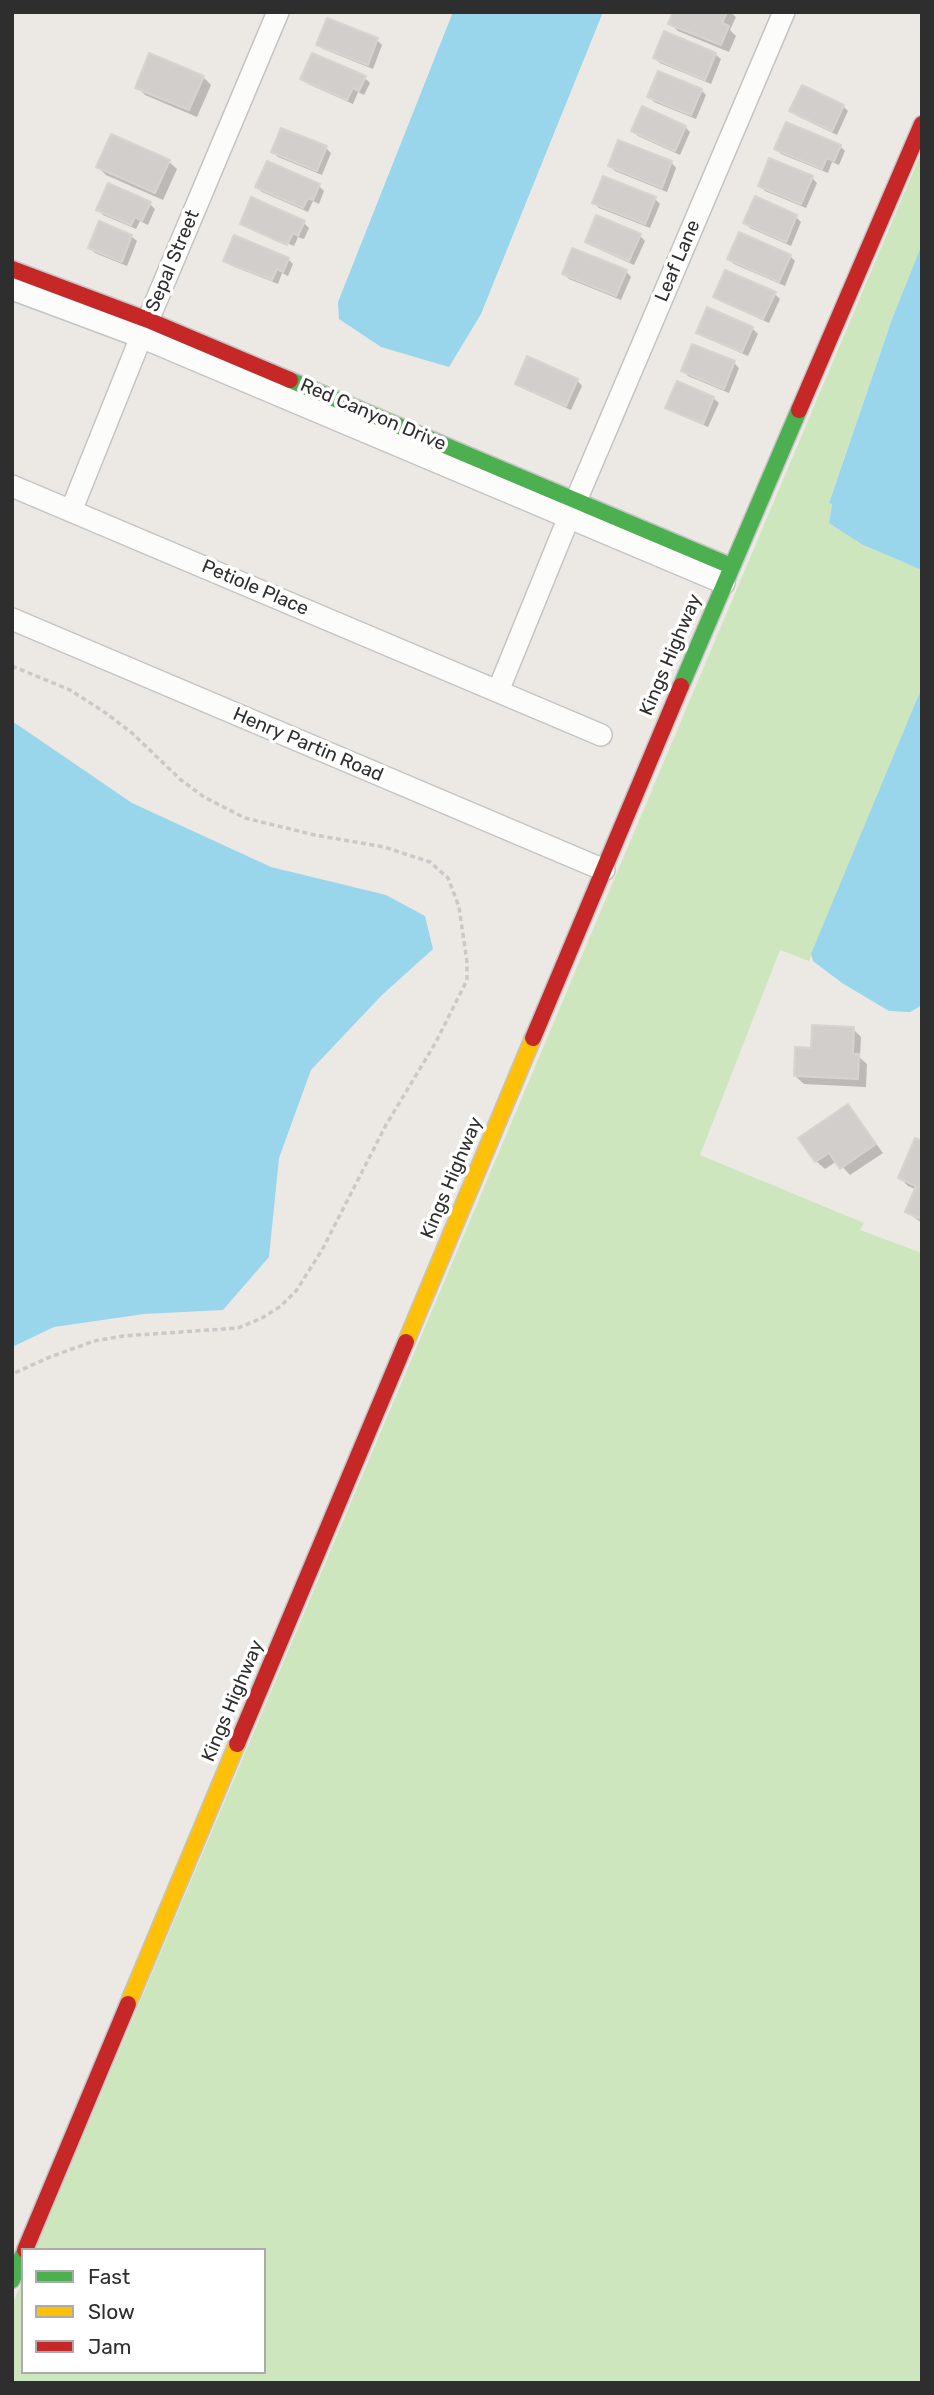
<!DOCTYPE html>
<style>
body{margin:0}
#map{position:relative;width:934px;height:2395px;overflow:hidden;background:#ece8e4;font-family:Rubik,sans-serif}
canvas{display:block}
.frame{position:absolute;inset:0;border:14px solid #2e2e2e;pointer-events:none}
.legend{position:absolute;left:21px;top:2248px;width:245px;height:126px;box-sizing:border-box;background:#fff;border:2px solid #ababab;margin:0;padding:9px 12px;list-style:none;font-size:21px;color:#2e2e2e}
.legend li{display:flex;align-items:center;gap:14px;height:35px}
.legend b{width:35px;border:2px solid #ababab}
</style>
<div id="map">
<canvas width="934" height="2395"></canvas>
<div class="frame"></div>
<ul class="legend">
<li><b style="height:9px;background:#4caf50"></b>Fast</li>
<li><b style="height:9px;background:#ffc107"></b>Slow</li>
<li><b style="height:9px;background:#c62828"></b>Jam</li>
</ul>
</div>
<script>
const g = document.querySelector('canvas').getContext('2d');
g.lineJoin = 'round';
function fill(path, color) { g.fillStyle = color; g.fill(path, 'evenodd'); }
const shape = rows => new Path2D(rows.map(r => 'M' + r).join(''));
function trace(path, color, width, dash) { g.strokeStyle = color; g.lineWidth = width; g.lineCap = dash ? 'butt' : 'round'; g.setLineDash(dash || []); g.stroke(path); }
function label(font, color, halo, rows, align = 'center') {
  g.font = font + ' Rubik,sans-serif'; g.lineWidth = 7; g.setLineDash([]); g.textBaseline = 'middle'; g.strokeStyle = halo; g.fillStyle = color; for (const [text, x, y, turn = 0] of rows) {
    g.save(); g.translate(x, y); g.rotate((+turn || 0) * Math.PI / 180); g.textAlign = isNaN(turn) ? turn : align; if (halo) g.strokeText(text, 0, 0); g.fillText(text, 0, 0); g.restore();
  }
}
fill(shape([
 [922,151,922,244,892,319,829,502,832,504,829,522,863,545,922,570,922,687,809,961,780,950,700,1155,864,1223,860,1230,922,1253,922,2383,12,2383,12,2305,23,2280,23,2372,264,2372,264,2250,35,2250]
]), '#cee6be');
fill(shape([
 [453,12,603,12,481,314,449,367,381,347,339,319,338,302],
 [922,244,922,570,863,545,829,523,832,504,829,503,892,319],
 [922,687,922,1005,910,1012,889,1011,842,983,813,961,811,954],
 [12,721,132,803,271,867,386,895,425,916,433,949,382,995,311,1070,279,1158,269,1257,223,1310,144,1314,54,1327,12,1347]
]), '#99d6ec');
fill(shape([
 [674,12,730,12,736,17,730,30,736,36,729,52,678,31,670,23],
 [377,40,382,45,373,69,323,49,318,44],
 [715,54,721,59,711,84,660,63,655,58],
 [203,77,211,85,197,117,145,95,137,87],
 [365,78,370,83,364,95,358,92,353,104,308,84,302,79],
 [701,90,706,95,696,119,654,102,649,96],
 [843,106,848,111,837,135,797,116,791,111],
 [685,127,690,132,680,155,638,136,633,131],
 [282,130,326,148,331,153,322,175,278,157,273,152],
 [840,146,845,151,839,165,832,162,828,173,781,154,776,149],
 [168,161,177,169,163,200,106,175,98,167],
 [671,162,676,168,667,192,615,171,610,166],
 [268,163,319,186,324,191,319,204,313,201,308,212,262,192,257,187],
 [812,178,817,183,806,208,765,191,760,186],
 [655,199,660,204,650,228,599,208,594,203],
 [150,204,155,209,148,225,140,221,136,229,103,215,98,209],
 [796,217,801,222,791,246,750,228,745,223],
 [304,223,309,228,304,239,298,237,294,246,245,225,245,227,242,224],
 [131,236,137,241,127,266,95,253,90,248],
 [640,236,645,241,634,265,592,246,587,241],
 [790,256,795,261,785,286,734,264,729,259],
 [288,259,293,264,288,276,282,273,278,284,230,265,225,260],
 [626,271,631,277,621,300,569,279,564,274],
 [775,294,780,299,769,323,720,301,715,296],
 [752,328,758,334,748,356,704,337,698,332],
 [693,346,734,363,739,368,729,393,688,376,683,371],
 [577,380,582,386,571,410,522,388,517,383],
 [713,398,719,403,708,427,673,412,668,407],
 [853,1029,861,1037,860,1058,867,1064,866,1087,804,1084,795,1076,812,1050],
 [848,1106,883,1153,850,1175,837,1161,825,1169,816,1161],
 [922,1143,922,1223,907,1212,917,1190,908,1186,900,1178]
]), '#0003');
const building = shape([
 [673,12,727,12,722,23,729,26,721,45,668,24,673,12],
 [327,18,378,38,368,65,316,45,327,18],
 [664,31,716,53,705,80,653,58,664,31],
 [149,53,204,76,189,110,135,88,149,53],
 [312,53,366,76,359,91,353,88,347,100,300,79,312,53],
 [658,71,702,89,691,115,647,97,658,71],
 [802,85,844,105,832,131,789,111,802,85],
 [642,106,686,126,675,151,631,131,642,106],
 [786,122,841,145,834,161,827,158,822,169,774,149,786,122],
 [281,128,327,146,317,171,271,152,281,128],
 [111,134,170,160,155,193,96,167,111,134],
 [618,140,672,161,662,188,608,166,618,140],
 [769,158,813,176,801,204,758,186,769,158],
 [267,161,320,184,313,200,308,198,303,208,255,187,267,161],
 [603,176,656,197,645,224,592,203,603,176],
 [108,183,151,202,142,221,135,217,131,225,96,210,108,183],
 [755,196,797,215,786,242,743,223,755,196],
 [251,197,305,221,298,236,293,233,287,245,240,224,251,197],
 [596,215,641,234,629,261,585,242,596,215],
 [99,221,132,235,122,262,88,248,99,221],
 [739,232,791,255,779,282,727,259,739,232],
 [234,235,289,258,283,272,277,269,272,280,223,261,234,235],
 [572,248,627,270,616,296,562,274,572,248],
 [725,270,776,292,763,319,713,297,725,270],
 [707,307,753,327,742,352,696,333,707,307],
 [692,344,735,361,724,389,681,371,692,344],
 [527,356,578,379,566,406,515,384,527,356],
 [677,381,714,397,703,424,665,408,677,381],
 [812,1025,854,1027,853,1054,859,1054,858,1079,794,1076,795,1047,811,1048,812,1025],
 [848,1104,876,1144,840,1169,829,1153,815,1162,798,1138,848,1104],
 [915,1138,922,1141,922,1219,905,1212,916,1186,898,1178,915,1138]
]);
fill(building, '#d1cecb');
trace(building, '#d7d4d0', 2);
const street = shape([
 [12,289,141,337,724,583],
 [12,486,601,735],
 [71,511,141,337,278,12],
 [12,619,604,870],
 [498,691,569,517,784,12]
]);
const fast = shape([
 [290,380,731,566],
 [681,686,799,410],
 [12,2280,23,2255]
]);
const slow = shape([
 [406,1342,533,1038],
 [128,2004,237,1744]
]);
const jam = shape([
 [12,269,148,320,290,380],
 [799,410,922,124],
 [533,1038,681,686],
 [237,1744,406,1342],
 [25,2250,128,2004]
]);
trace(street, '#c5c4c5', 24);
trace(fast, '#c5c4c5', 19);
trace(slow, '#c5c4c5', 19);
trace(jam, '#c5c4c5', 19);
trace(shape([
 [12,666,70,690,103,711,132,733,181,780,204,797,245,818,315,835,384,847,430,862,448,878,459,907,467,962,467,980,436,1042,386,1125,322,1250,296,1291,281,1306,262,1318,238,1328,123,1336,94,1341,50,1357,12,1374]
]), '#c9c9c8', 3.5, [5, 3.5]);
trace(street, '#fcfcfb', 21);
trace(fast, '#4caf50', 16);
trace(slow, '#ffc107', 16);
trace(jam, '#c62828', 16);
label('19px', '#2e2e2e', '#fff', [
 ["Sepal Street",173,261,-67],
 ["Leaf Lane",678,261,-67],
 ["Red Canyon Drive",373,415,23],
 ["Petiole Place",255,588,23],
 ["Kings Highway",671,655,-67],
 ["Henry Partin Road",308,745,23],
 ["Kings Highway",452,1178,-67],
 ["Kings Highway",233,1701,-67]
]);
</script>
